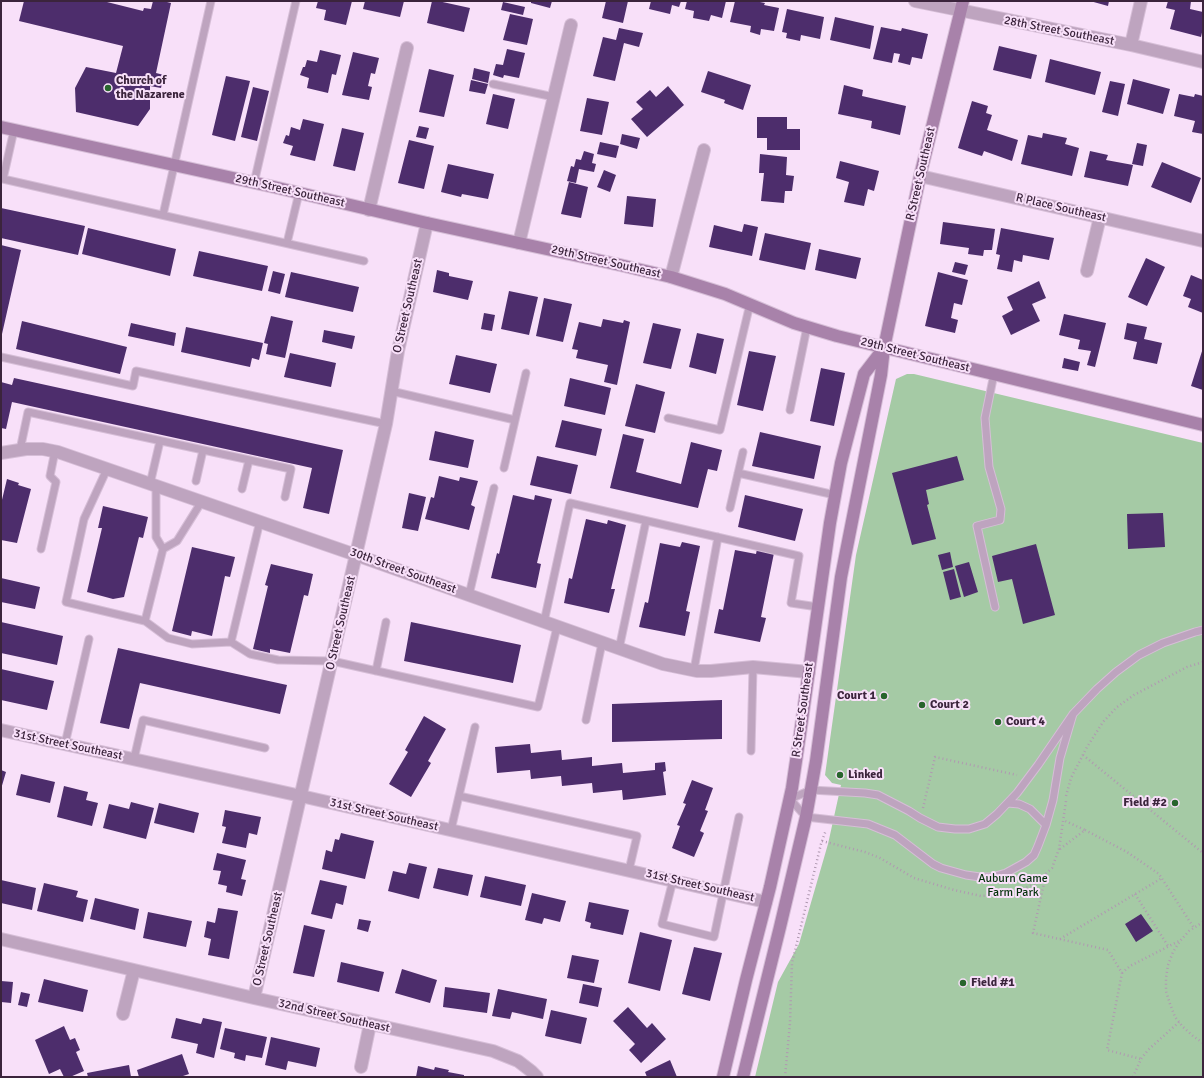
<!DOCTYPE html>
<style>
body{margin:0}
#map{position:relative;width:1204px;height:1078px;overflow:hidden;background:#f8e0f9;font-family:Signika,sans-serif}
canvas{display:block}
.frame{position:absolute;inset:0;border:2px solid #3b243c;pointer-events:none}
</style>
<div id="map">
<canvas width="1204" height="1078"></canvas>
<div class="frame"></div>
</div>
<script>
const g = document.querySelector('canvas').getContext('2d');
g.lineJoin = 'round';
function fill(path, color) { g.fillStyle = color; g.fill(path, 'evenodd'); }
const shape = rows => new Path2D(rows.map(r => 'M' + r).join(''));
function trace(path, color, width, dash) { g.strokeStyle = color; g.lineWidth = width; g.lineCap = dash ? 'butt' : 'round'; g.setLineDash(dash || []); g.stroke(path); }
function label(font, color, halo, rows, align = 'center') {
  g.font = font + ' Signika,sans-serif'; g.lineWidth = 4; g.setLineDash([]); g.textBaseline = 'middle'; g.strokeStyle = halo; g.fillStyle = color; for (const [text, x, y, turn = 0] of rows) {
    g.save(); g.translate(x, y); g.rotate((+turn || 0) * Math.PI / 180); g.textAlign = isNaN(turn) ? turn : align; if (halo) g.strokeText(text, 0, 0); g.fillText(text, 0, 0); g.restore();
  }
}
fill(shape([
 [907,374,914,374,1203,443,1203,1077,755,1077,778,982,799,944,828,844,841,785,832,783,825,775,856,555,896,379]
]), '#a5caa5');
fill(shape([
 [24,1,107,1,107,2,143,11,144,8,151,9,153,1,163,1,171,3,156,73,164,75,161,88,150,86,150,109,138,126,76,112,75,88,86,67,116,73,123,46,19,21],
 [318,1,352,1,346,25,324,20,326,10,316,8],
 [365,1,404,1,400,17,363,9],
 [432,1,438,1,470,8,464,32,427,23],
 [531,1,552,1,550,8,531,3],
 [606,1,628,1,623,23,602,18],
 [651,1,681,1,679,7,672,5,670,14,649,9],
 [687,1,726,1,722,18,711,15,709,21,693,18,694,11,685,9],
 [735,1,749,2,749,1,755,1,765,3,764,5,779,8,774,31,761,29,760,35,750,32,751,26,730,22],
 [1090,1,1109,1,1108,6],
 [1168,1,1191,1,1190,9,1203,12,1203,28,1201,37,1170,29,1175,10,1166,8],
 [503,2,525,7,523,15,501,10],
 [787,9,824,17,820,39,801,35,800,41,786,38,787,33,782,32],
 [510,14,533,19,527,45,503,40],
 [835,17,874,26,870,49,830,40],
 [881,27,901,31,902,28,928,34,922,59,912,57,910,65,898,62,900,54,894,53,892,63,873,59],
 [619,28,643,33,639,47,624,43,615,81,593,76,603,37,616,40],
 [999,46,1037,55,1031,79,993,70],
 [507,49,525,53,519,78,504,75,503,78,493,75,496,64,503,65],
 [320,50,341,55,336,75,332,74,328,93,307,88,309,78,300,75,303,67,305,67,307,60,317,62],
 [353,52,379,58,375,74,371,73,368,86,372,87,369,100,342,95],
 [1050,59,1101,72,1095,95,1045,82],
 [474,68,490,72,488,83,472,79],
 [429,69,454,75,444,117,419,112],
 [708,71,751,85,743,110,724,103,725,100,701,92],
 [226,76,250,81,235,141,212,135],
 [1133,79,1170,89,1163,114,1127,104],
 [471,80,488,84,485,94,469,91],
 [1110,81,1125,84,1118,116,1102,112],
 [844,85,863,90,862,96,906,106,900,135,871,128,872,121,838,114],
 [668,86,684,105,647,137,631,119,643,109,636,102,650,90,656,97],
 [253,87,269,91,257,141,241,137],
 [493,94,515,99,508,129,486,124],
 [1179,94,1194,97,1195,94,1203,96,1203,134,1192,132,1195,121,1174,116],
 [587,98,609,102,602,135,580,131],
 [972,101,988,106,986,113,992,115,987,130,1018,140,1012,161,984,151,982,156,958,148],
 [757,117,787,117,787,129,800,129,800,150,767,150,767,138,757,138],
 [303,119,324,124,315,161,290,155,293,146,283,143,286,135,289,136,291,127,300,130],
 [419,126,429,128,426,139,416,137],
 [342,128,364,133,355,171,333,166],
 [1043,133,1067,138,1065,144,1079,148,1072,176,1021,164,1028,135,1042,138],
 [622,134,640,138,637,149,620,144],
 [409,140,434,146,424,189,398,183],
 [600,142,619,146,616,158,597,154],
 [1137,143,1147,145,1143,166,1132,164],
 [584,151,594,154,592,163,596,164,594,172,579,169,576,183,567,181,571,166,574,167,576,159,581,160],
 [1090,151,1108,155,1106,160,1133,165,1128,186,1084,177],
 [760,154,787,157,786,175,794,176,792,191,785,191,784,203,761,201,764,173,759,173],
 [840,161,879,171,874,191,868,189,864,206,844,202,849,182,836,178],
 [1162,162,1201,178,1191,203,1151,187],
 [448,164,494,174,488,199,462,194,461,197,441,192],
 [604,170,616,175,610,192,597,187],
 [569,182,588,187,581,218,561,214],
 [627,196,656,199,653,227,624,224],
 [1,208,85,226,78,255,1,238],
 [943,222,995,229,992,250,984,250,983,256,968,254,969,248,940,244],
 [744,224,758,227,752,256,709,247,714,225,742,232],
 [88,228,176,249,170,276,82,254],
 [1001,228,1054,238,1049,260,1023,255,1022,262,1014,260,1012,272,997,269,1000,255,996,254],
 [765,233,811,243,805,270,759,260],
 [1,245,21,250,2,334,1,334],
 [819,249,861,258,856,279,815,270],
 [199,251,268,266,262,291,193,276],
 [1146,258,1165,267,1147,306,1128,297],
 [955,262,968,265,965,275,952,272],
 [437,270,449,273,449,276,473,281,468,300,433,292],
 [273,271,285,274,280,294,268,291],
 [291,272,359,287,353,312,285,297],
 [938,272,968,280,962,305,954,303,951,318,958,320,955,333,925,326],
 [1191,275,1203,280,1203,313,1188,307,1191,299,1183,296],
 [1039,281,1046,298,1032,304,1040,321,1011,335,1002,316,1013,310,1007,297],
 [509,291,538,297,529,335,501,329],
 [544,298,572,304,563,342,536,336],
 [484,313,495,315,492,331,481,329],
 [1064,314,1106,323,1095,367,1087,365,1091,351,1078,349,1080,340,1059,335],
 [271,316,293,321,285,358,266,354,268,344,264,343],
 [603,319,623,323,624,320,630,322,617,385,604,382,608,365,576,358,578,350,572,349,579,322,601,327],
 [22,321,127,347,120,374,16,349],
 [131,323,176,333,174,346,128,336],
 [653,323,681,329,671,369,643,363],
 [1127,323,1147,327,1144,339,1162,343,1157,364,1133,359,1137,342,1124,339],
 [186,327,263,343,259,360,252,358,250,367,181,352],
 [324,330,355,336,352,349,322,342],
 [697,333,724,339,716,374,689,367],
 [1203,348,1203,390,1191,386],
 [749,351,776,356,763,411,737,405],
 [290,353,336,363,331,387,284,377],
 [456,355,497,364,490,393,449,384],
 [1064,358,1080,362,1078,371,1062,368],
 [821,368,845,373,834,426,810,421],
 [14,378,343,450,329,514,303,508,312,468,12,402,6,429,1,428,1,382,12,385],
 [570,378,611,388,605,415,564,406],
 [636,384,665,392,655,433,625,426],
 [562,420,602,429,596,456,555,447],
 [435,431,474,440,468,468,429,460],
 [760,432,821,446,814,479,752,466],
 [623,434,644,439,636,472,681,484,691,442,722,450,717,471,708,469,698,508,610,488],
 [537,456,578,465,571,494,530,485],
 [957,456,964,480,926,490,929,504,927,505,936,539,912,545,892,473],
 [439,476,459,481,460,477,478,481,471,505,475,507,469,530,425,519,431,497,434,498],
 [7,479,19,483,18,485,31,489,17,543,1,540,1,504],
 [409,493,426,497,418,531,402,528],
 [513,495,534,500,535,495,552,499,537,563,541,564,536,588,491,578,497,553,499,554],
 [745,495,803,509,795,541,738,527],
 [103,506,148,517,143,538,139,537,124,597,113,599,87,592,102,528,98,528],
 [1163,513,1165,547,1128,549,1127,514],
 [586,519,607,524,608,520,626,525,611,589,615,589,609,613,564,603,569,578,572,579],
 [682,542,700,546,686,611,690,612,685,636,639,627,645,602,648,603,660,543,680,547],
 [1036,544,1055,615,1023,624,1012,579,998,582,992,556],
 [192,547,235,557,230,577,225,576,212,636,192,631,191,636,172,631],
 [757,549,774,553,761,617,766,618,760,642,714,633,719,609,723,610,735,550,756,554],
 [950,552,953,567,942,570,938,555],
 [969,562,978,592,964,597,955,566],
 [271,564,313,574,308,596,304,595,290,653,270,649,270,653,253,649,268,586,265,585],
 [954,569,961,597,950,600,943,572],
 [1,578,40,587,35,609,1,602],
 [1,622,63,636,57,665,1,653],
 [411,622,521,645,513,683,404,661],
 [118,648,287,685,280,714,140,683,129,729,100,723],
 [1,669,54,681,47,710,1,700],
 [722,700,722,739,612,742,612,704],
 [424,716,446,729,428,761,431,763,411,797,389,784,408,752,405,750],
 [530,744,531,753,561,750,562,760,592,757,592,766,622,763,623,773,655,770,655,763,665,762,666,771,663,772,666,795,623,800,622,790,593,793,592,783,562,786,561,776,531,779,530,770,497,773,495,747],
 [1,770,6,772,1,789],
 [21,774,55,782,50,803,16,795],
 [692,780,713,788,705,810,708,811,700,831,704,833,694,857,672,848,680,826,677,825,686,804,683,803],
 [64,786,88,792,86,800,98,803,92,826,57,817],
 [131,802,154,808,146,839,103,828,109,804,129,809],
 [159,803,199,813,194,833,154,823],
 [225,810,261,817,257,835,249,833,246,848,222,843,226,827,222,826],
 [341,833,374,841,365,879,322,869,326,850,332,852,335,839,339,840],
 [217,853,246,860,241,879,246,880,242,896,226,892,227,886,218,884,221,871,213,870],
 [409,863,427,867,419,899,388,891,393,871,406,874],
 [438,868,473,875,468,896,433,888],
 [485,876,526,885,521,906,480,897],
 [1,880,36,888,32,910,1,903],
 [320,880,347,886,343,905,336,903,332,919,311,914],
 [44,883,78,891,76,897,88,900,83,922,37,911],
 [532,893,566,901,560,922,544,918,542,924,525,920],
 [95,898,139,909,135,930,90,919],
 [589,902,629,910,623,935,590,928,591,923,585,921],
 [218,908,238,911,229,959,208,955,211,939,204,937,207,921,215,923],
 [148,912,192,921,186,947,143,938],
 [1141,914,1153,931,1136,942,1125,924],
 [359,919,371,921,368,932,357,929],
 [304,925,325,930,314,977,293,973],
 [640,932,672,940,660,991,628,983],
 [694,947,722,953,710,1001,682,994],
 [572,955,599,960,594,983,567,978],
 [341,962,384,972,379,992,337,982],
 [402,969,437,980,430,1003,395,993],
 [44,979,88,990,83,1012,38,1002],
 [1,981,13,982,11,1003,1,1002],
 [583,984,602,988,598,1007,579,1003],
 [445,987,490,993,487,1013,443,1007],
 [498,989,547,999,543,1019,512,1012,510,1019,492,1016],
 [21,992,30,994,27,1007,18,1005],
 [628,1007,647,1028,652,1023,666,1039,641,1063,629,1050,635,1044,613,1021],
 [551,1010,587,1018,581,1044,545,1036],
 [176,1018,201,1024,203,1018,222,1022,214,1058,196,1053,198,1044,171,1038],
 [64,1026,70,1040,75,1038,80,1050,76,1052,84,1071,70,1077,64,1077,60,1069,49,1074,35,1040],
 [225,1028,267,1037,262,1058,246,1055,245,1061,234,1058,235,1053,220,1049],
 [271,1037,320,1048,316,1067,288,1061,286,1070,265,1065],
 [182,1054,189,1074,180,1077,139,1077,137,1070],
 [670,1060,677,1077,647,1077,645,1072],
 [129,1065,131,1077,88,1077,87,1073],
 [418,1066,434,1070,435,1067,449,1070,448,1072,464,1075,464,1077,416,1077]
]), '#4d2d6c');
const lane = shape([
 [493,84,554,97],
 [14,130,3,179,364,261],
 [254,183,296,1],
 [163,215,211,1],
 [287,243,299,193],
 [1,357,133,386,136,371,386,424],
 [994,374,985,418,989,467,1001,509,1000,520,977,526,995,607],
 [391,391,515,420],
 [790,410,807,327],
 [668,418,720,430,750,304],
 [20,450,28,412,291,469,285,497],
 [504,468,526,373],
 [107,469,84,519,66,602,145,621,168,638,192,644,231,642,250,654,278,660,332,661,538,707,557,627],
 [738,473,835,495],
 [196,481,203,450],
 [150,484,160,441],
 [156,486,156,537,163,549,177,541,202,501],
 [242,489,249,460],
 [730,508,743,452],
 [41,549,56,482,50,476,55,451],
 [469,595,494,488],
 [145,621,163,549],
 [544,622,570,503,799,556,791,603,818,607],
 [231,642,260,521],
 [619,649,646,521],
 [694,670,718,537],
 [376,671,386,622],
 [1073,714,1060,758,1053,800,1046,825,1038,846,1034,855,1026,862,1006,873,992,877,980,877,966,875,941,868,933,864,895,835,868,824,806,817,790,799,811,790,865,793,878,795,909,811,920,818,938,827,955,829,969,829,985,824,997,814,1017,793,1038,765,1073,714,1097,689,1116,672,1139,655,1163,643,1195,632,1203,630],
 [586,720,602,643],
 [65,744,89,639],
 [751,751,753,667],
 [134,759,143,720,265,748],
 [459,796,637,836,629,870],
 [1008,803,1019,804,1030,809,1046,825],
 [451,830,475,727],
 [673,880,662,924,714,937,739,817]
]);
const street = shape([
 [915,1,1131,45,1203,62],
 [1131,45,1141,1],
 [920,176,1203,241],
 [369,210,407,48],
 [519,243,571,25],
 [1087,271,1100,217],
 [671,277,704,150],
 [1,453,26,449,43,449,58,452,356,555,663,664,697,671,711,671,753,667,809,672],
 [1,730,301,796,766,902],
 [1,939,254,998,493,1051,518,1061,531,1071,537,1077],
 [254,998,386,424,398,351,427,223],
 [123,1014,134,970],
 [361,1067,370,1024]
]);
const secondary = shape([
 [1,127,274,187,427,223,620,265,671,277,725,294,794,323,837,336,1203,425],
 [723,1077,746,980,770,887,792,788,800,734,830,523,841,463,864,374,884,348],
 [743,1077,780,927,806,817,816,761,841,577,881,375,884,348,920,176,963,1]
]);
trace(lane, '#d6bed7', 9);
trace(street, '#d6bed7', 14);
trace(secondary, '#d6bed7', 14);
trace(shape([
 [1083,755,1203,853],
 [1066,796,1071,778,1087,747,1103,722,1117,707,1134,695,1187,667,1203,662],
 [923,808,935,757,1017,775],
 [1085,830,1127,852,1159,874,1194,928],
 [822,841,865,852,880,858,914,878,954,890,981,896,1001,895,1028,887,1037,882,1052,868,1059,849,1066,801],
 [1060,849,1085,830,1063,820],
 [1046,874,1033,933,1108,950,1122,973,1107,1050,1141,1059],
 [1135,894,1168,946],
 [1203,922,1189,931,1180,941,1173,952,1168,965,1166,978,1166,991,1170,1004,1175,1017,1183,1027,1193,1036,1203,1043],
 [1060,939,1162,878],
 [1122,973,1130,966,1179,941],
 [785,1077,790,1023,792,963,821,844,826,830],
 [1133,1077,1141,1059,1148,1050,1179,1022]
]), '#b099b1', 2.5, [1, 3]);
trace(lane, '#bea4bf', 7);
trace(street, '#bea4bf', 12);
trace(secondary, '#a882aa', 12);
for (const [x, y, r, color] of [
 [108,88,4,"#28652d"],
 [884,696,4,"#28652d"],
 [922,705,4,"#28652d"],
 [998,722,4,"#28652d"],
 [840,775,4,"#28652d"],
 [1175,803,4,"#28652d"],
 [963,983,4,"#28652d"]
]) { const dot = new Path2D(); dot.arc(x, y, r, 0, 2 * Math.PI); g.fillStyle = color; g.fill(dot); trace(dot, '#f8e0f9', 1.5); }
label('12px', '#3b243c', '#f8e0f9', [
 ["28th Street Southeast",1059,31,11],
 ["R Street Southeast",921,174,-77],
 ["29th Street Southeast",290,191,13],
 ["R Place Southeast",1061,208,13],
 ["29th Street Southeast",606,262,13],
 ["O Street Southeast",408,306,-77],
 ["29th Street Southeast",915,355,14],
 ["30th Street Southeast",403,571,20],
 ["O Street Southeast",341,623,-77],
 ["R Street Southeast",803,710,-82],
 ["31st Street Southeast",68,745,12],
 ["31st Street Southeast",384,815,13],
 ["31st Street Southeast",700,886,13],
 ["O Street Southeast",268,939,-77],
 ["32nd Street Southeast",334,1016,13]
]);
label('bold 12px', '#3b243c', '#f8e0f9', [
 ["Church of",116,81],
 ["the Nazarene",116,95],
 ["Court 1",876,696,"right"],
 ["Court 2",930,705],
 ["Court 4",1006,722],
 ["Linked",848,775],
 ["Field #2",1167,803,"right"],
 ["Field #1",971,983]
], 'left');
label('12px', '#05330c', '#f8e0f9', [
 ["Auburn Game",1013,879],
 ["Farm Park",1013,893]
]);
</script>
